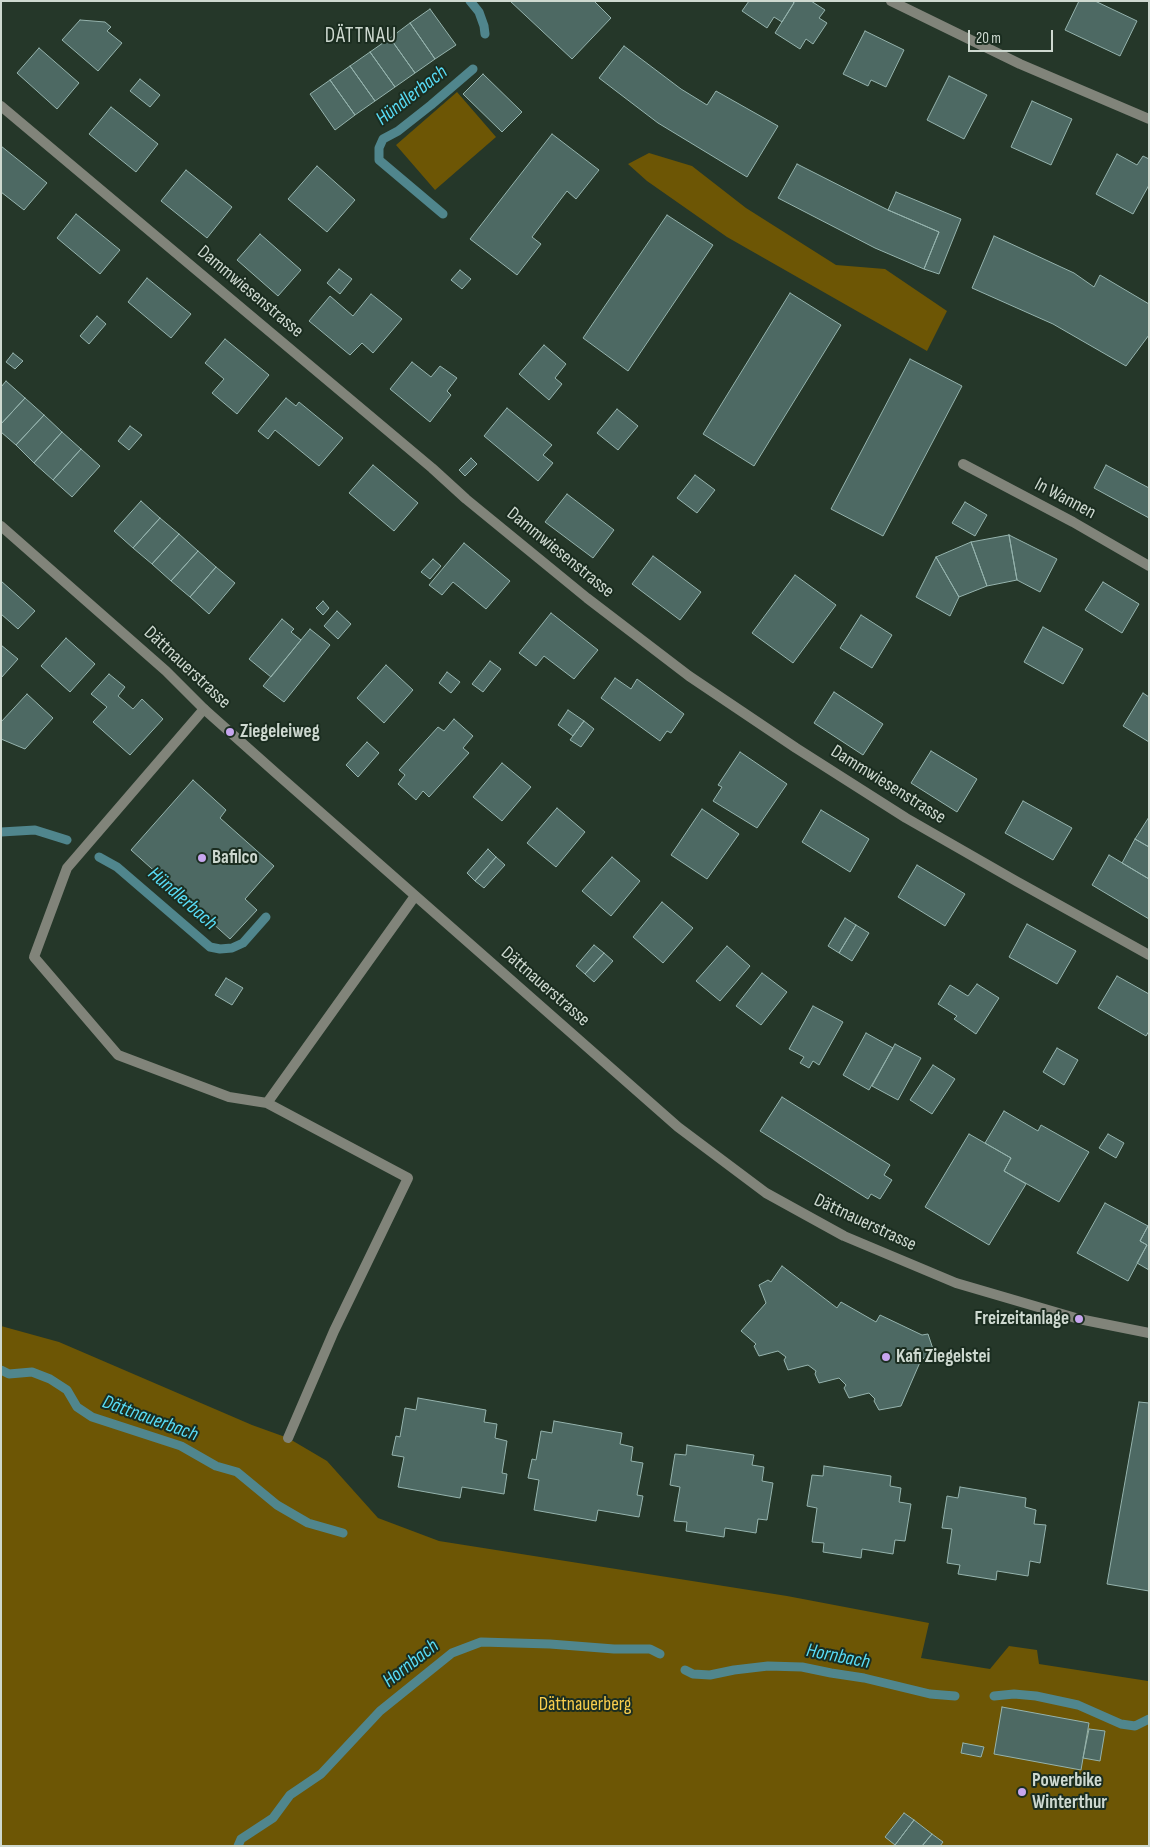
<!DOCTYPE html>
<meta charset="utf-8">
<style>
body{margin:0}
#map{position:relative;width:1150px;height:1847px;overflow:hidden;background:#253729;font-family:"Sofia Sans Condensed",sans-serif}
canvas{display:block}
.frame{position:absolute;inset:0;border:2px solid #ced9d0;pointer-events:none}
.scale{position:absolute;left:968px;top:30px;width:85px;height:22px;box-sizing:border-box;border:2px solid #ced9d0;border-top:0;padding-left:6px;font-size:15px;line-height:18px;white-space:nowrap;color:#ced9d0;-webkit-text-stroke:4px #1b2d20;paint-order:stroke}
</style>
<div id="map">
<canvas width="1150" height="1847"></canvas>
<div class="frame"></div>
<div class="scale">20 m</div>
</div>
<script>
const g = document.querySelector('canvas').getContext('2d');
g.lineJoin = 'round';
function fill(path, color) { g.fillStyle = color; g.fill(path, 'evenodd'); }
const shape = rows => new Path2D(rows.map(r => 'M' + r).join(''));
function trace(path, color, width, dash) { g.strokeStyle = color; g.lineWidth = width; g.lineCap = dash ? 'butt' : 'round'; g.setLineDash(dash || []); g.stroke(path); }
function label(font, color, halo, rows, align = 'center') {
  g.font = font + ' "Sofia Sans Condensed",sans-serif'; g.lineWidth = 4; g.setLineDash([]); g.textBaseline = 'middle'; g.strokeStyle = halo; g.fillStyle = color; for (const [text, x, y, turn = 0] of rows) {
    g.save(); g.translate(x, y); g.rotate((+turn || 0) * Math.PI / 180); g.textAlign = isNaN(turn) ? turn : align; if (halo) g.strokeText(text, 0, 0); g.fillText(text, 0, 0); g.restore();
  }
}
fill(shape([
 [457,92,496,137,435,190,396,145],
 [649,153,692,166,746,208,836,265,885,269,947,311,927,351,727,237,647,181,628,164],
 [1,1326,59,1342,252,1425,288,1438,327,1461,378,1518,439,1541,787,1596,929,1623,921,1658,990,1669,1009,1646,1037,1650,1039,1664,1148,1681,1149,1680,1149,1846,1,1846]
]), '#6d5605');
trace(shape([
 [470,1,479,12,484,26,485,34],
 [443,214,379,160,379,148,383,139,398,131,431,105,473,69],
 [1,832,35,830,67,840],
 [99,857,117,867,210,947,220,949,232,948,243,943,266,917],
 [1,1370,9,1374,32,1372,50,1379,67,1390,77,1407,92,1417,181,1446,216,1466,237,1472,277,1505,308,1523,343,1533],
 [685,1670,693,1674,710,1675,734,1670,768,1666,802,1667,831,1673,864,1678,930,1694,955,1696],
 [994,1696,1014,1694,1036,1696,1078,1705,1121,1724,1135,1726,1149,1719],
 [238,1846,241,1839,273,1818,290,1795,321,1774,380,1711,452,1653,481,1642,550,1644,614,1649,650,1649,660,1654]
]), '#50868d', 9);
const building = shape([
 [510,1,594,1,611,18,572,59,510,1],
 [749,1,792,1,794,3,782,22,774,17,767,28,742,11,749,1],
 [795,1,811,1,825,10,819,18,827,23,813,44,806,39,800,49,775,33,795,1],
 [1079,1,1095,1,1137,21,1120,56,1065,30,1079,1],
 [430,9,456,45,435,59,410,23,430,9],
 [80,20,105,22,111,27,107,31,122,43,98,71,62,40,80,20],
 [410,23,435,59,415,73,390,38,410,23],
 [865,31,904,50,886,87,871,80,868,86,843,74,865,31],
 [390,38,415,73,395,87,370,52,390,38],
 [624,46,681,89,707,105,716,91,778,126,747,177,658,123,599,78,624,46],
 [39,48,79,83,57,109,17,73,39,48],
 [370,52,395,87,375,101,350,66,370,52],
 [350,66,375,101,355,115,330,80,350,66],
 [483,74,522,112,502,132,463,94,483,74],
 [949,76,987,95,964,139,927,120,949,76],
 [140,79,160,95,150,107,130,91,140,79],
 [330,80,355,115,335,130,310,94,330,80],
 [1032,101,1072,119,1051,165,1011,147,1032,101],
 [111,107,158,144,136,172,89,134,111,107],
 [552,134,599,170,576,199,567,191,532,237,541,244,517,275,470,239,552,134],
 [1,146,47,183,24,210,1,192,1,146],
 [1117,154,1137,165,1143,156,1149,159,1149,185,1133,214,1096,194,1117,154],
 [797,164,888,210,939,232,924,269,875,248,778,198,797,164],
 [317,166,355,200,327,232,288,199,317,166],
 [186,170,232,207,207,238,161,201,186,170],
 [896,192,961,219,939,274,924,269,939,232,888,210,896,192],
 [76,214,120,250,100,274,57,238,76,214],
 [667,215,713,245,628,371,583,338,667,215],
 [260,234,301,270,278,296,237,260,260,234],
 [994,236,1074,273,1094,287,1100,275,1149,304,1149,335,1126,366,1053,324,972,288,994,236],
 [339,269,352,279,340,294,327,283,339,269],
 [460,270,471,279,462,289,451,280,460,270],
 [147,278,191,314,171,338,128,302,147,278],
 [790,293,841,325,754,466,703,434,790,293],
 [371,294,402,319,373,353,362,343,350,355,309,321,330,296,353,316,371,294],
 [97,316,106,324,89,344,80,336,97,316],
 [225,339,269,375,237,414,212,393,224,379,205,363,225,339],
 [544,345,566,364,555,378,562,384,549,400,519,374,544,345],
 [13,353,23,361,15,369,6,362,13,353],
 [910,359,962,386,883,536,831,509,910,359],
 [412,362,431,377,440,366,457,378,447,391,451,395,430,422,390,389,412,362],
 [6,381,25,398,1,424,1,387,6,381],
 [25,398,44,415,16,445,1,432,1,424,25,398],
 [286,398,296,406,299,402,343,438,319,466,275,430,268,439,258,431,286,398],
 [507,408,552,445,543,455,553,463,538,481,484,436,507,408],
 [617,409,638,426,618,450,597,433,617,409],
 [44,415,62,432,34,463,16,445,44,415],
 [130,426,142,435,129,450,118,441,130,426],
 [62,432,81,449,53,480,34,463,62,432],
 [81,449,100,466,72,497,53,480,81,449],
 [471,458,477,464,465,476,459,470,471,458],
 [373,465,418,503,394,531,349,493,373,465],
 [1106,465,1149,488,1149,518,1094,488,1106,465],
 [695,475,715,490,697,513,677,498,695,475],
 [567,494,614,530,593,558,545,522,567,494],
 [141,501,160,518,133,548,114,531,141,501],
 [965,502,987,515,975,536,952,523,965,502],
 [160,518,179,534,152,564,133,548,160,518],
 [179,534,198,551,171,581,152,564,179,534],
 [1009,535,1017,580,987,586,971,542,1009,535],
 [1009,535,1057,559,1040,592,1017,580,1009,535],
 [971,542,987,586,959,597,936,557,971,542],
 [464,543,510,581,486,609,453,582,442,595,429,585,464,543],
 [198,551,216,567,190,597,171,581,198,551],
 [653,556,701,592,680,620,632,584,653,556],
 [936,557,959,597,950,616,916,597,936,557],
 [433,559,441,566,430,579,421,572,433,559],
 [216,567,235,583,209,614,190,597,216,567],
 [795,575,836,605,793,663,752,633,795,575],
 [1,581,35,611,18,629,1,614,1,581],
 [1103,582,1139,604,1122,633,1085,610,1103,582],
 [323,601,329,608,323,615,316,608,323,601],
 [337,611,351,624,338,639,324,626,337,611],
 [551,613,598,650,574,679,544,656,536,666,519,653,551,613],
 [861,615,892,635,872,668,840,648,861,615],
 [282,619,294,629,291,632,301,640,271,677,249,659,282,619],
 [1043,627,1083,649,1063,684,1024,662,1043,627],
 [310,629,330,645,284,702,263,686,310,629],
 [66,638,95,664,70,692,41,666,66,638],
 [1,645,18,659,1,678,1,645],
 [490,661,501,669,483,692,472,684,490,661],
 [386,665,413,690,384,723,357,698,386,665],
 [447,672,460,682,451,693,439,683,447,672],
 [109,674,125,687,118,696,133,709,142,699,163,719,130,755,93,722,107,707,91,694,109,674],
 [615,678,631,689,637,679,684,714,671,733,667,731,660,741,601,698,615,678],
 [834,692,883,724,863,755,814,723,834,692],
 [1143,693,1149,697,1149,742,1123,726,1143,693],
 [27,694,53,718,25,749,1,739,1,722,27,694],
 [568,710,584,721,573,736,558,725,568,710],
 [454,719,473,736,463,748,469,753,429,797,423,791,416,800,398,784,405,775,399,770,438,727,444,731,454,719],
 [584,721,594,729,581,747,570,740,584,721],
 [367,742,379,753,358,777,346,765,367,742],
 [931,751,977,779,957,812,911,783,931,751],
 [740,752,787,784,757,828,713,801,722,787,718,785,740,752],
 [502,763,531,787,502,821,473,797,502,763],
 [193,780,226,810,220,818,274,866,245,899,257,910,230,939,131,850,193,780],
 [1023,801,1072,828,1053,860,1005,833,1023,801],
 [557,808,585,832,556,867,527,843,557,808],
 [702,809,739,834,707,879,671,855,702,809],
 [821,810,869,839,850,872,802,842,821,810],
 [1149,817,1149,847,1135,839,1149,817],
 [1135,839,1149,847,1149,879,1122,863,1135,839],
 [488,849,496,857,475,881,467,873,488,849],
 [1109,855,1149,879,1149,919,1092,885,1109,855],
 [496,857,505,865,484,888,475,881,496,857],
 [612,857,640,881,611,916,582,891,612,857],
 [917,865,965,894,945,926,898,897,917,865],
 [662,902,693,928,663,963,633,937,662,902],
 [845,918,856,925,839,953,828,946,845,918],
 [1027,924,1076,951,1057,984,1009,957,1027,924],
 [856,925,869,933,852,961,839,953,856,925],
 [594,945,604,953,585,974,576,966,594,945],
 [727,946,750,966,720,1001,696,981,727,946],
 [604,953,613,961,594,982,585,974,604,953],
 [762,973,787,992,761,1025,736,1006,762,973],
 [1117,976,1149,994,1149,1031,1146,1036,1098,1008,1117,976],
 [226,978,243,988,232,1005,215,995,226,978],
 [977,984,999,998,976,1034,954,1019,957,1016,938,1004,950,985,968,996,977,984],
 [813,1006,843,1022,819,1065,813,1061,809,1068,800,1063,804,1057,789,1049,813,1006],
 [866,1033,893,1048,869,1090,843,1075,866,1033],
 [895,1044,921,1058,898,1100,872,1086,895,1044],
 [1057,1048,1078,1060,1064,1085,1043,1072,1057,1048],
 [933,1065,955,1079,932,1114,910,1100,933,1065],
 [782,1097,890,1165,884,1175,892,1180,880,1199,871,1194,868,1199,760,1131,782,1097],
 [1004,1111,1038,1131,1041,1125,1089,1152,1059,1202,1004,1171,1011,1158,985,1143,1004,1111],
 [969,1134,1011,1158,1004,1171,1026,1184,989,1245,925,1207,969,1134],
 [1108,1134,1124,1143,1116,1158,1099,1148,1108,1134],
 [1105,1203,1148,1226,1140,1241,1147,1245,1128,1281,1077,1253,1105,1203],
 [1148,1226,1149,1226,1149,1270,1137,1263,1147,1245,1140,1241,1148,1226],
 [782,1266,837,1308,841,1302,876,1322,880,1315,922,1335,928,1334,934,1352,921,1360,901,1406,879,1410,874,1401,875,1399,869,1393,849,1398,844,1388,846,1385,839,1378,819,1383,815,1374,816,1371,808,1365,788,1370,784,1360,786,1357,778,1351,759,1356,754,1346,756,1344,741,1331,766,1303,759,1285,768,1280,771,1282,782,1266],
 [418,1398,486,1410,484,1422,497,1424,495,1438,507,1441,502,1473,507,1474,504,1494,462,1487,460,1498,398,1487,404,1457,392,1455,396,1436,400,1437,405,1408,416,1410,418,1398],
 [1139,1402,1149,1403,1149,1591,1107,1584,1139,1402],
 [554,1421,622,1433,620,1444,633,1447,631,1461,643,1463,637,1495,643,1496,639,1517,598,1510,596,1521,534,1510,539,1480,528,1478,532,1459,536,1460,541,1431,552,1433,554,1421],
 [687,1445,754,1455,752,1465,764,1467,762,1481,773,1483,767,1520,758,1519,756,1533,725,1528,724,1537,686,1531,687,1522,674,1521,680,1487,670,1485,675,1454,686,1455,687,1445],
 [824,1466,891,1476,890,1486,901,1488,899,1502,911,1504,905,1541,895,1540,893,1554,862,1549,861,1558,823,1552,824,1543,812,1542,817,1508,807,1506,812,1475,823,1476,824,1466],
 [960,1487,1026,1498,1025,1507,1036,1510,1034,1524,1046,1525,1040,1563,1030,1561,1028,1576,997,1571,996,1580,958,1574,960,1565,947,1563,952,1529,942,1528,947,1496,958,1498,960,1487],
 [1002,1707,1089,1723,1081,1770,994,1754,1002,1707],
 [1089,1729,1105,1731,1100,1761,1083,1758,1089,1729],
 [963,1743,984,1747,981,1757,961,1753,963,1743],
 [904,1813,914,1820,895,1845,885,1837,904,1813],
 [914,1820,932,1834,922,1846,896,1846,895,1845,914,1820],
 [932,1834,943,1842,940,1846,922,1846,932,1834]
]);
fill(building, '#4d6963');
trace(building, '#95b3ad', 1);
trace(shape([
 [204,709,67,868,34,957,118,1055,229,1097,267,1103,408,1178,334,1331,288,1438],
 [267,1103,415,896]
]), '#81847a', 10);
trace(shape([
 [891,1,1020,64,1149,119],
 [1,106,432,468,466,499,587,598,689,676,796,748,906,818,1016,881,1149,955],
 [963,464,1073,522,1149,566],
 [1,526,166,671,204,709,277,774,678,1127,766,1193,844,1236,956,1283,1079,1319,1149,1333]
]), '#81847a', 10);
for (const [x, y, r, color] of [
 [230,732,5,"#c7a6ef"],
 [202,858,5,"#c7a6ef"],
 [1079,1319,5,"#c7a6ef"],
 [886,1357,5,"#c7a6ef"],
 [1022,1792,5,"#c7a6ef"]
]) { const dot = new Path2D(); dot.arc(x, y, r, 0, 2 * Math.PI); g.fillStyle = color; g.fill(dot); trace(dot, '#1b2d20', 2); }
label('19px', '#ced9d0', '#1b2d20', [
 ["Dammwiesenstrasse",250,292,40],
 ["In Wannen",1065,499,28],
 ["Dammwiesenstrasse",560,553,39],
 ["Dättnauerstrasse",187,668,43],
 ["Dammwiesenstrasse",888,785,32],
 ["Dättnauerstrasse",545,987,41],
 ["Dättnauerstrasse",865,1223,25]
]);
label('bold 19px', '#ced9d0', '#1b2d20', [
 ["Ziegeleiweg",240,732],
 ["Bafilco",212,858],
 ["Freizeitanlage",1069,1319,"right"],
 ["Kafi Ziegelstei",896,1357],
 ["Powerbike",1032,1781],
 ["Winterthur",1032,1803]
], 'left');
label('19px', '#f8cd4d', '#1b2d20', [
 ["Dättnauerberg",585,1705]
]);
label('italic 20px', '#58dcf6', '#1b2d20', [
 ["Hündlerbach",412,96,-38],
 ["Hündlerbach",182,899,41],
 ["Dättnauerbach",150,1419,20],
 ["Hornbach",838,1657,11],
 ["Hornbach",411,1664,-38]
]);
g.letterSpacing = '1px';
label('21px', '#ced9d0', '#1b2d20', [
 ["DÄTTNAU",361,37]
]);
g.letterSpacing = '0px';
</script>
